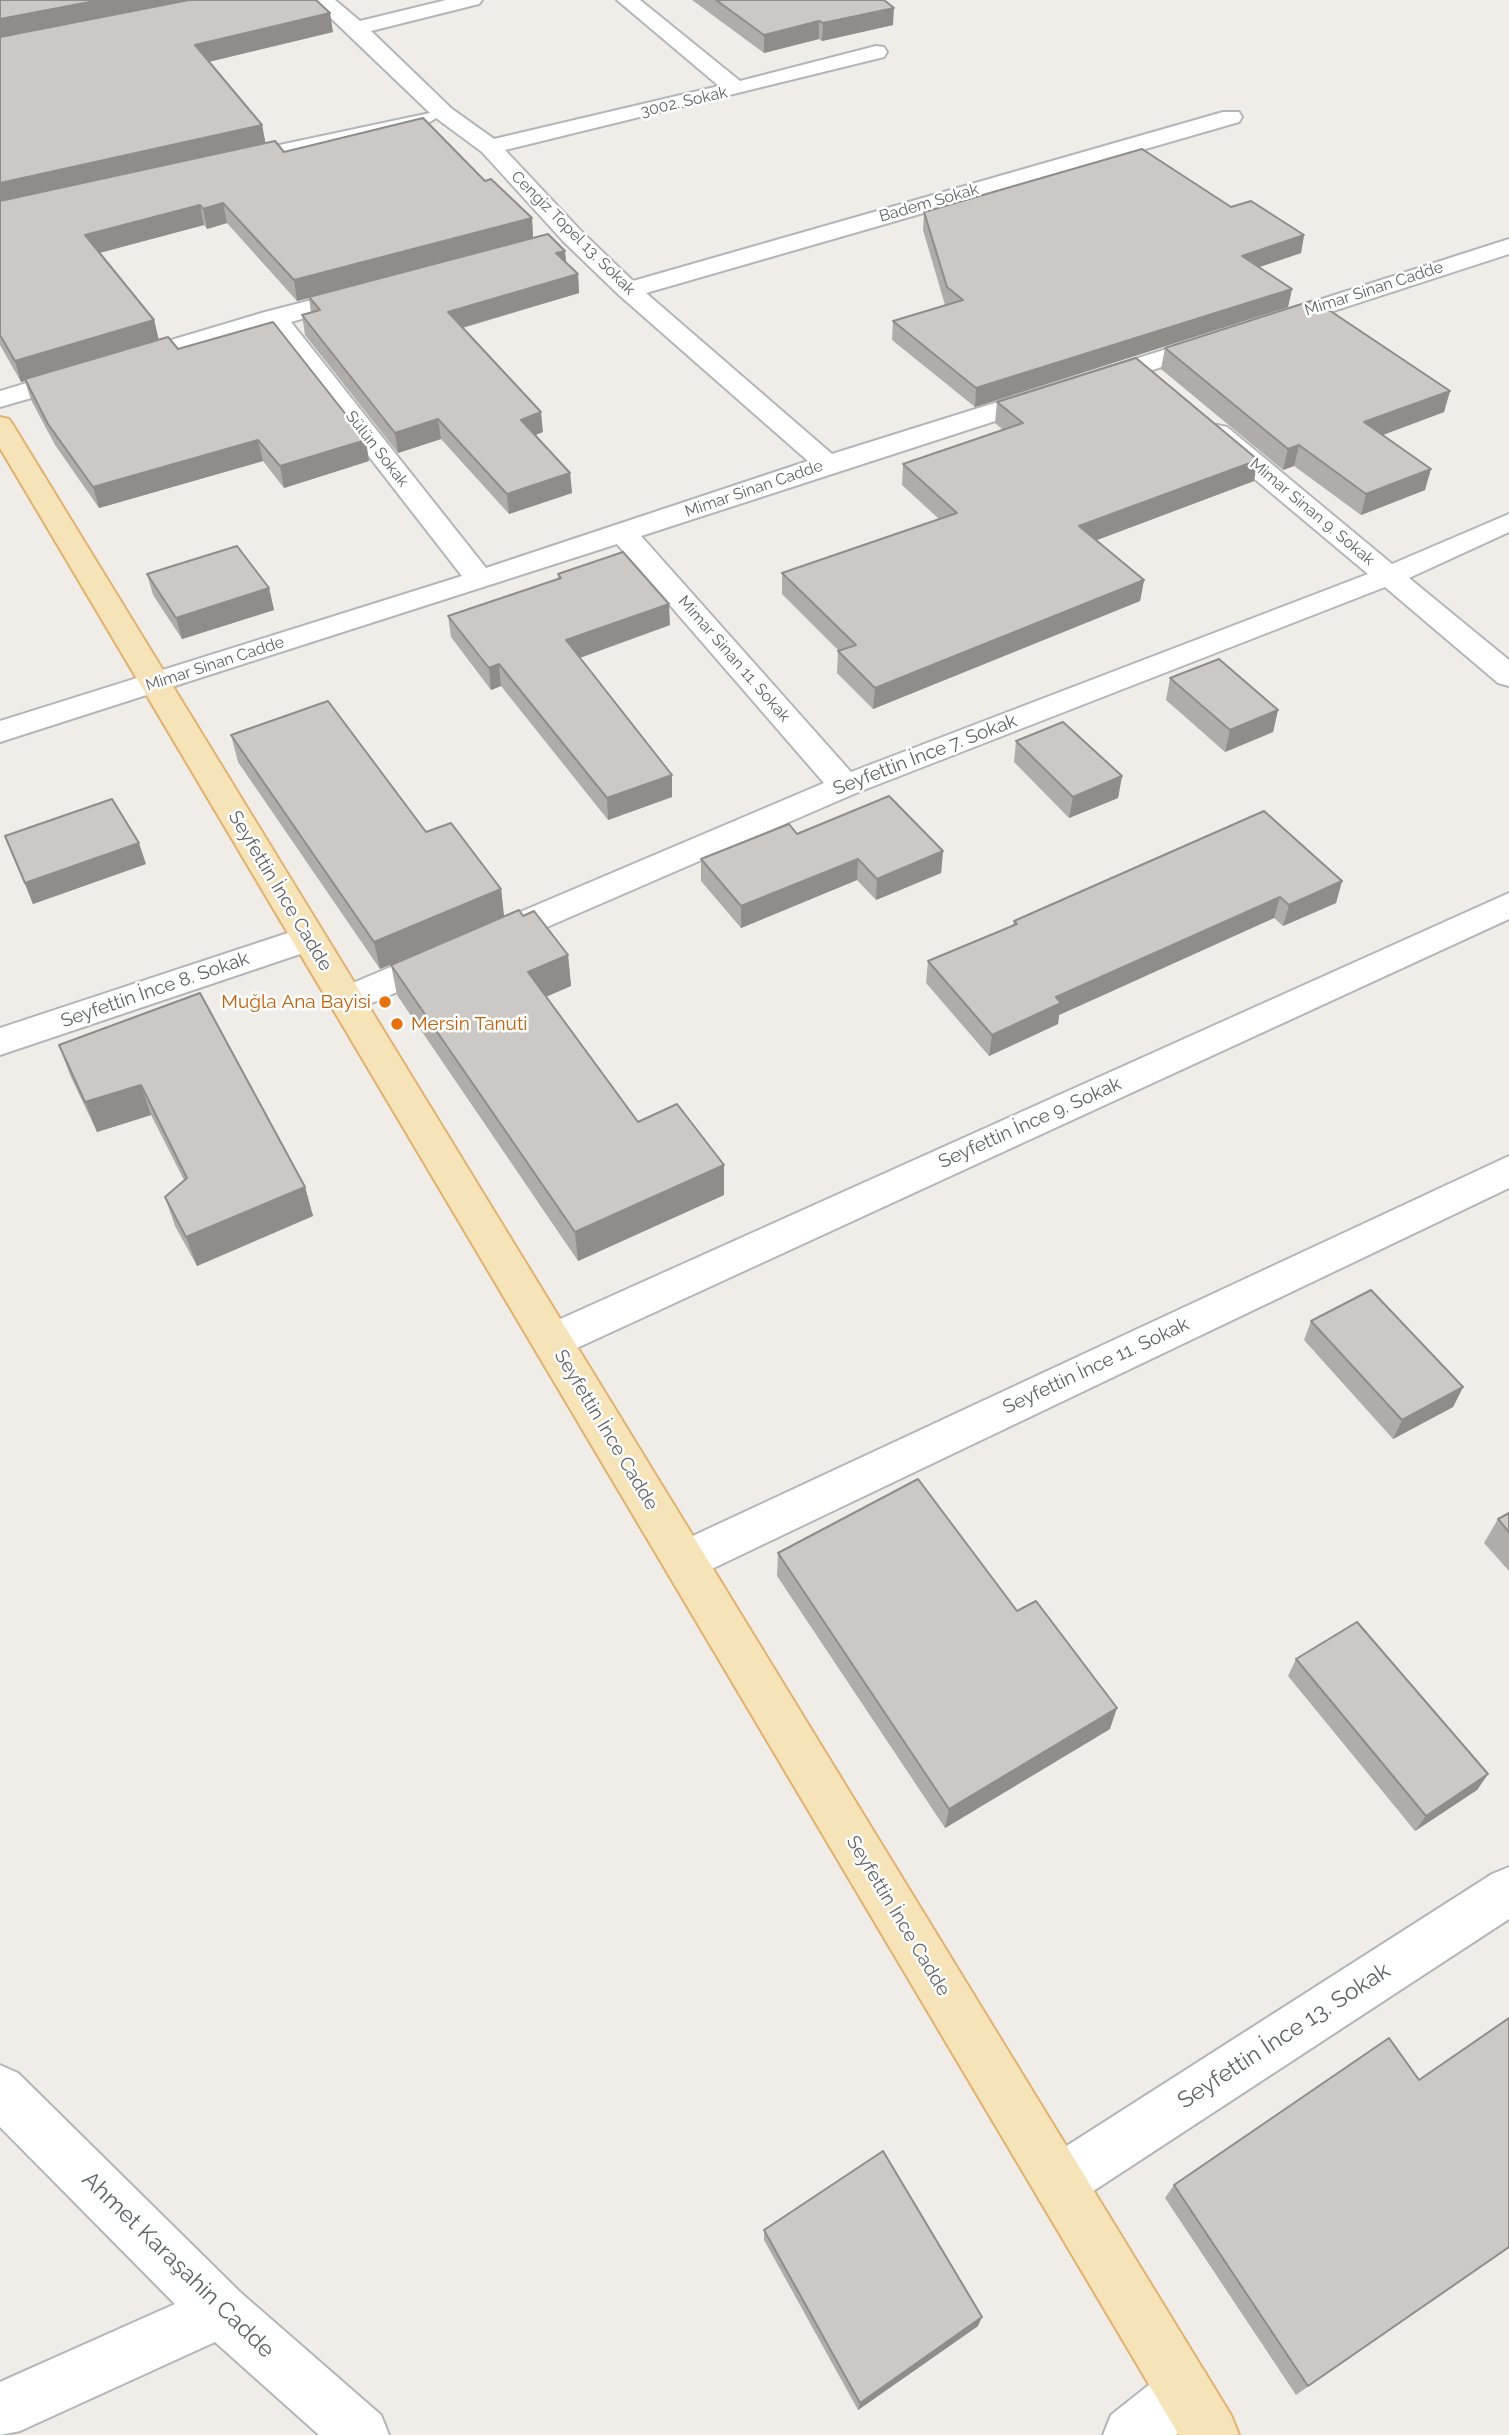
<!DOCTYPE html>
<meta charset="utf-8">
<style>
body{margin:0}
canvas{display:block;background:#f0ede9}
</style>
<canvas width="1509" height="2435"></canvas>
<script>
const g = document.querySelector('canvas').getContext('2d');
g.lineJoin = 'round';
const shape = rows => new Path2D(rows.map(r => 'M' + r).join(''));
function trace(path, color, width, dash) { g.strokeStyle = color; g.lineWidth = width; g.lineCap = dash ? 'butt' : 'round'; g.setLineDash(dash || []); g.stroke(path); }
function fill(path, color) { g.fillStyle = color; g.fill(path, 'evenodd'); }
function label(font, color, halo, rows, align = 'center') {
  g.font = font + ' Raleway,sans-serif'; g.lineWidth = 5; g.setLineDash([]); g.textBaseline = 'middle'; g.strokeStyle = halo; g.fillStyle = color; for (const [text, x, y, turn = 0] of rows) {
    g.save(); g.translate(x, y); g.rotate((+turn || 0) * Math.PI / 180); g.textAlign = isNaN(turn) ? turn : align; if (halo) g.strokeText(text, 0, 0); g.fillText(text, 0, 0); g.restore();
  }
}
const minor = shape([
 [312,0,335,0,360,21,446,0,482,0,479,4,371,31,452,109,494,139,719,86,617,0,640,0,740,81,876,46,884,47,887,52,884,57,505,150,582,232,633,281,1223,112,1239,112,1242,117,1239,122,646,293,832,454,1202,338,1211,335,1220,338,1224,343,1220,348,641,536,851,772,1368,574,1207,439,1204,433,1207,427,1217,425,1227,427,1392,564,1509,514,1509,532,1409,578,1509,660,1509,686,1498,683,1385,587,856,793,358,1009,346,1013,334,1009,328,1000,334,991,824,783,617,544,0,742,0,721,462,576,270,329,0,407,0,391,265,312,362,287,371,289,374,294,371,299,291,322,486,568,808,461,619,295,564,242,482,152,436,118,425,125,231,169,223,167,220,162,223,157,430,113,312,0],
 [1509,239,1509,254,1284,327,1266,327,1262,322,1266,317,1509,239],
 [1509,893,1509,919,566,1353,552,1358,538,1353,532,1341,538,1329,1509,893],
 [309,926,321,929,326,938,321,947,0,1055,0,1028,309,926],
 [1509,1156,1509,1188,699,1575,684,1580,669,1575,662,1561,669,1547,1509,1156],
 [1509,1867,1509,1919,1078,2201,1059,2208,1040,2201,1033,2182,1040,2163,1492,1874,1509,1867],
 [0,2065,18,2073,240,2292,381,2415,389,2435,319,2435,215,2342,20,2431,0,2435,0,2382,175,2304,0,2127,0,2065],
 [1185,2364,1205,2372,1213,2392,1205,2412,1176,2435,1103,2435,1111,2415,1165,2372,1185,2364]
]);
const major = shape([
 [0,417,9,419,13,425,1231,2415,1239,2435,1179,2435,0,448,0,417]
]);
trace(minor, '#b3b6b9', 4);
trace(major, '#e2b270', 4);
fill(minor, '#fff');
fill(major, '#f6e3b8');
fill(shape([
 [0,0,333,32,209,62,262,125,265,143,284,152,485,181,532,218,533,238,566,263,578,274,579,293,463,328,543,432,535,435,570,473,572,493,509,514,441,439,398,453,305,335,302,315,311,313,309,298,297,301,227,223,207,229,204,225,100,253,154,320,159,340,178,349,369,461,284,488,263,461,99,508,55,445,31,400,25,381,21,382,0,345],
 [692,0,884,0,893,25,822,41,819,39,764,53],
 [1231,207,1304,235,1301,253,1259,267,1292,289,1288,307,975,407,892,340,893,321,945,305,923,230,924,212],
 [1165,348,1450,391,1444,412,1382,435,1425,490,1361,515,1294,466,1283,470,1161,369],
 [997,402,1254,481,1096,540,1144,580,1140,601,873,709,837,673,838,651,839,651,782,594,782,573,939,519,902,485,903,464,1003,430,995,423],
 [147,574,269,588,274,610,182,639,153,595],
 [558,574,670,625,580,658,672,775,672,797,608,820,501,686,491,690,451,637,448,616,558,579],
 [1170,678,1278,710,1273,732,1225,752,1166,700],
 [231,735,426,832,501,889,504,916,380,969,238,762],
 [1016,741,1122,776,1118,798,1069,818,1014,762],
 [797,834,943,851,941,873,876,900,857,880,741,928,701,881,701,859],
 [5,836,146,864,33,904],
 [1342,881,1336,903,1283,926,1274,918,1059,1015,1058,1024,989,1056,926,983,928,961,1013,926,1014,921],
 [523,916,568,955,571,986,546,996,638,1122,724,1165,724,1195,578,1261,397,995,391,965],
 [200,993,305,1187,313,1216,197,1266,175,1226,165,1197,184,1180,151,1115,97,1132,70,1075,59,1045],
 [1311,1321,1463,1387,1453,1407,1393,1439,1304,1340],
 [1509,1513,1509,1571,1484,1543,1498,1519],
 [778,1553,1017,1611,1110,1729,945,1828,777,1576],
 [1296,1659,1488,1774,1477,1790,1415,1831,1288,1676],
 [1509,2018,1509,2247,1296,2395,1165,2198,1174,2185,1419,2080],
 [764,2230,978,2326,858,2410,764,2240]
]), '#afaca9');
fill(shape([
 [100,0,199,0,0,39,0,19],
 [894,8,893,25,822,41,823,23],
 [330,13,333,32,199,64,195,45],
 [819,21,819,39,764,53,764,35],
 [262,125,266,145,0,204,0,183],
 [223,203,227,223,207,229,203,209],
 [200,205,204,225,91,255,85,235],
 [532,218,533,238,297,301,294,280],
 [1304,235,1301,253,1239,274,1242,256],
 [565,251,567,270,556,253],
 [578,274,579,293,450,331,448,312],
 [1292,289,1288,307,975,407,976,388],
 [154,320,159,341,21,382,15,361],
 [1450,391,1444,412,1359,444,1364,422],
 [541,412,543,432,523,440,521,420],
 [438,419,441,439,398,453,395,433],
 [258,440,263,461,99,508,93,487],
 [366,440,369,461,284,488,280,466],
 [1299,445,1294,466,1283,470,1288,449],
 [1258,460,1254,481,1076,548,1079,526],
 [1431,469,1425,490,1361,515,1366,494],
 [570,473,572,493,509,514,507,494],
 [1144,580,1140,601,873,709,875,688],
 [269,588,274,610,182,639,176,618],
 [669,604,670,625,568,662,566,640],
 [499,664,501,686,491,690,489,668],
 [1278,710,1273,732,1225,752,1230,730],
 [672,775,672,797,608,820,607,798],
 [1122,776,1118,798,1069,818,1073,797],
 [139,843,146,864,33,904,25,883],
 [943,851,941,873,876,900,877,879],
 [858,859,857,880,741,928,741,906],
 [1342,881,1336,903,1283,926,1289,905],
 [501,889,504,916,380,969,374,942],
 [1280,897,1274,918,1059,1015,1058,1024,989,1056,992,1035,1056,997],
 [568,955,571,986,532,1003,528,972],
 [141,1085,151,1115,97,1132,85,1102],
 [724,1165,724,1195,578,1261,575,1232],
 [305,1187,313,1216,197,1266,186,1237],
 [1463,1387,1453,1407,1393,1439,1402,1420],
 [1117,1708,1110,1729,945,1828,949,1809],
 [1488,1774,1477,1790,1415,1831,1426,1816],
 [982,2317,978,2326,858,2410,860,2403]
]), '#8f8c8a');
const building = shape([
 [0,0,100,0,0,19,0,0],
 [189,0,316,0,330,13,195,45,262,125,0,183,0,37,189,0],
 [716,0,884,0,894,8,823,23,819,21,764,35,716,0],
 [423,118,485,181,491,179,532,218,294,280,223,203,203,209,200,205,85,235,154,320,15,361,0,335,0,201,275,141,284,152,423,118],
 [1142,149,1231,207,1251,201,1304,235,1242,256,1292,289,976,388,893,321,963,300,947,287,924,212,1142,149],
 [548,234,565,251,556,253,578,274,448,312,541,412,521,420,570,473,507,494,438,419,395,433,302,315,320,310,309,297,548,234],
 [1314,300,1450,391,1364,422,1431,469,1366,494,1299,445,1288,449,1165,348,1314,300],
 [273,322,366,440,280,466,258,440,93,487,48,424,25,379,168,337,178,349,273,322],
 [1136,358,1258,460,1079,526,1144,580,875,688,838,651,856,645,782,573,957,513,903,464,1023,423,997,402,1136,358],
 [237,546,269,588,176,618,147,574,237,546],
 [623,552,669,604,566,640,672,775,607,798,499,664,489,668,448,616,561,578,558,574,623,552],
 [1219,659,1278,710,1230,730,1170,678,1219,659],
 [328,701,426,832,451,823,501,889,374,942,231,735,328,701],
 [1063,722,1122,776,1073,797,1016,741,1063,722],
 [889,796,943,851,877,879,858,859,741,906,701,859,789,824,797,834,889,796],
 [112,799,139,843,25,883,5,836,112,799],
 [1264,811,1342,881,1289,905,1280,897,1056,997,1061,1003,992,1035,928,961,1017,924,1014,921,1264,811],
 [519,910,523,916,534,911,568,955,528,972,638,1122,677,1104,724,1165,575,1232,391,965,519,910],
 [200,993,305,1187,186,1237,165,1197,187,1178,141,1085,85,1102,59,1045,200,993],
 [1371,1290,1463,1387,1402,1420,1311,1321,1371,1290],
 [918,1479,1017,1611,1036,1601,1117,1708,949,1809,778,1553,918,1479],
 [1509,1513,1509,1532,1498,1519,1509,1513],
 [1357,1622,1488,1774,1426,1816,1296,1659,1357,1622],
 [1509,2018,1509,2247,1308,2386,1174,2185,1389,2038,1419,2080,1509,2018],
 [883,2151,982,2317,860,2403,764,2230,883,2151]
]);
fill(building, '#ccc8c5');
trace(building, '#8f8c8a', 2);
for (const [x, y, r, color] of [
 [385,1002,7,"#e8710a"],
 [397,1024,7,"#e8710a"]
]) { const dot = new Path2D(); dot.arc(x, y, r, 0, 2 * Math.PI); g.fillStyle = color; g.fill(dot); trace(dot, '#fff', 2.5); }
label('16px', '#606467', '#fff', [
 ["3002. Sokak",684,102,-13],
 ["Badem Sokak",929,203,-16],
 ["Cengiz Topel 13. Sokak",573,233,45],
 ["Mimar Sinan Cadde",1374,289,-18],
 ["Sülün Sokak",377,449,52],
 ["Mimar Sinan Cadde",754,489,-19],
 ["Mimar Sinan 9. Sokak",1312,512,40],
 ["Mimar Sinan 11. Sokak",734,659,49],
 ["Mimar Sinan Cadde",215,664,-18]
]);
label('19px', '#606467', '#fff', [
 ["Seyfettin İnce 7. Sokak",925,755,-21],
 ["Seyfettin İnce Cadde",280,891,59],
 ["Seyfettin İnce 8. Sokak",155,990,-19],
 ["Seyfettin İnce 9. Sokak",1030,1123,-24],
 ["Seyfettin İnce 11. Sokak",1096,1366,-25],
 ["Seyfettin İnce Cadde",606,1430,59],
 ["Seyfettin İnce Cadde",898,1916,59]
]);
label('19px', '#c56008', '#fff', [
 ["Muğla Ana Bayisi",371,1002],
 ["Mersin Tanuti",411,1024,"left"]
], 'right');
label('23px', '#606467', '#fff', [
 ["Seyfettin İnce 13. Sokak",1284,2036,-33],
 ["Ahmet Karaşahin Cadde",178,2265,44]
]);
</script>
